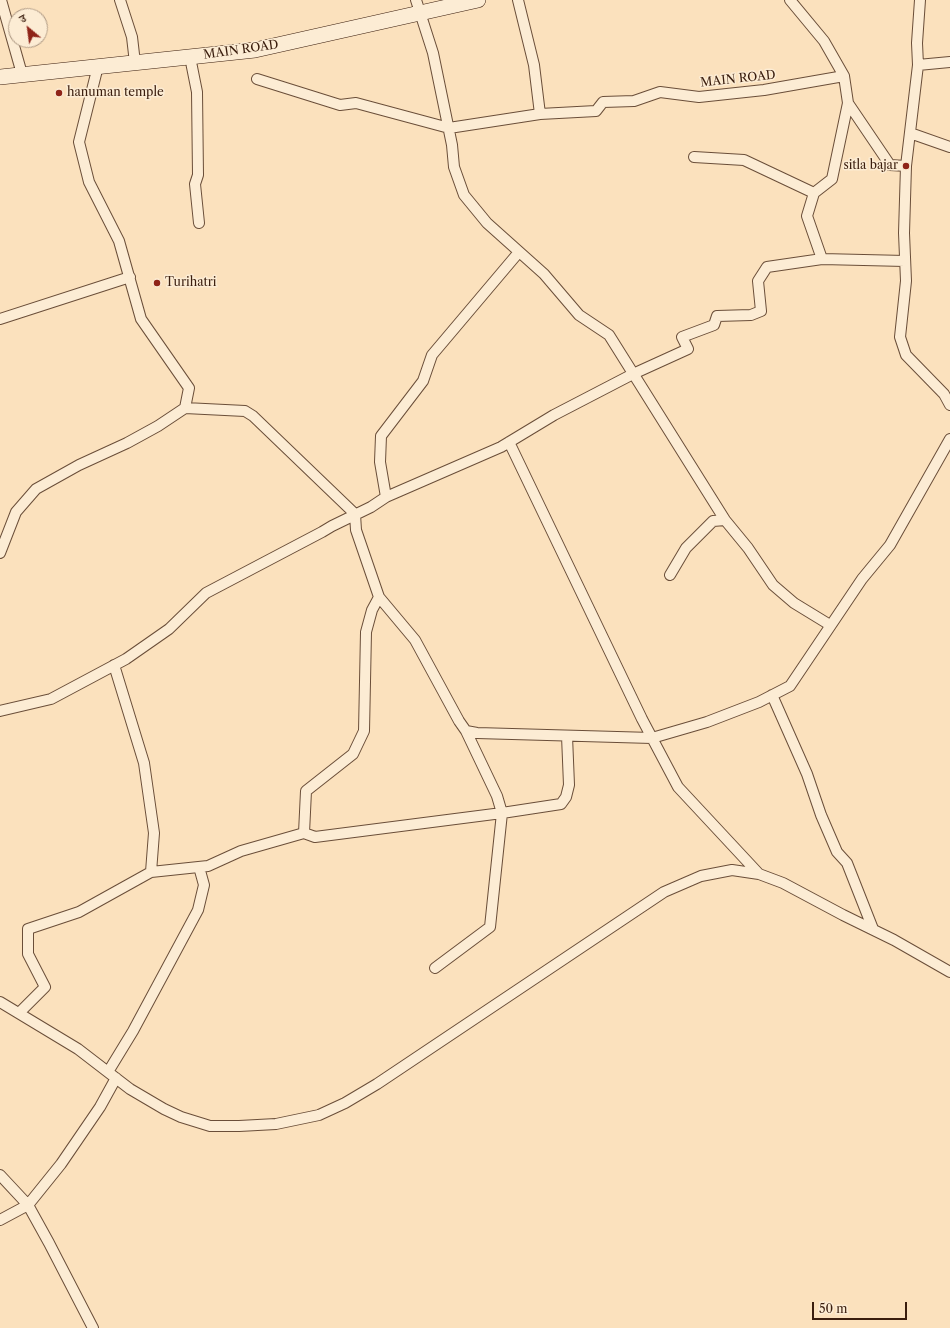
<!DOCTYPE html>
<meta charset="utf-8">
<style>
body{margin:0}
#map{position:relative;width:950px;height:1328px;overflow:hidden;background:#fbe1bd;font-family:"Libre Caslon Text","Noto Serif Devanagari",serif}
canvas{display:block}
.north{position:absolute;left:8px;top:8px;width:40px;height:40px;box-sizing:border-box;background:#fcecd4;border:1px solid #ae9984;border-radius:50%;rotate:331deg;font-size:11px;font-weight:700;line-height:16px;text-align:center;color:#3a1d0d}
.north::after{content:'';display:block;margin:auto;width:14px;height:18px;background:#8f2418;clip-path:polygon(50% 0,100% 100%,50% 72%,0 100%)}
.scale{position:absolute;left:812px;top:1302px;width:95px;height:18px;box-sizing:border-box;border:2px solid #3a1d0d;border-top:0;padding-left:5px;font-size:12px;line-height:14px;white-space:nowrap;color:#3a1d0d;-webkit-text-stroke:3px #fcecd4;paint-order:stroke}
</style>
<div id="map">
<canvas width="950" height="1328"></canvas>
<div class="north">उ</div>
<div class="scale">50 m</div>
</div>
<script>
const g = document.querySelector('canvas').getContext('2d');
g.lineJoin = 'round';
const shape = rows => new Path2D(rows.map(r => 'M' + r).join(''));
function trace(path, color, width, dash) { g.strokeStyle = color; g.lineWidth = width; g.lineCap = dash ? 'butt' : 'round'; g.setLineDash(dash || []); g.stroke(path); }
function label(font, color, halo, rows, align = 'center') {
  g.font = font + ' "Libre Caslon Text",serif'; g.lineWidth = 3; g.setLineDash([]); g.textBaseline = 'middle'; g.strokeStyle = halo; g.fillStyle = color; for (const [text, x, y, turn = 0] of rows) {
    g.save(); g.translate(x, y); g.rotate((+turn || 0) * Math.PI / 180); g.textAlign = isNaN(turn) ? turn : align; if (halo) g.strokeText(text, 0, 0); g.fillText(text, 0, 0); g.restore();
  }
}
const street = shape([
 [1,0,22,74],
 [120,0,132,37,135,63],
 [416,0,433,53,452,145,454,167,464,195,487,223,544,274,579,315,609,335,725,520,748,548,773,585,794,603,830,625],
 [518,0,534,65,540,114,596,111,603,102,634,101,660,92,699,97,764,90,844,76],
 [790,0,824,41,844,76,848,103,890,165,906,166],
 [920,0,917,43,918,65,906,166,904,233,906,281,900,337,906,355,944,394,950,405],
 [190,57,197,92,198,175,195,184,199,223],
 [918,65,950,62],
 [257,79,340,105,356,103,449,128,540,114],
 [848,103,832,179,814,193,807,216,822,259,905,261],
 [910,133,950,147],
 [694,157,744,160,814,193],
 [0,319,130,277],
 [185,408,245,411,253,416,355,514,356,530,379,597,415,640,459,721,466,731,477,733,652,738,707,722,759,702,790,686,862,579,890,545,950,439],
 [509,442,642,719,678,787,759,874],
 [386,497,380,462,381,436,423,381,432,355,519,252],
 [0,553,16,512,36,489,79,465,127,443,158,426,185,408,189,388,141,319,119,241,89,182,79,142,98,66],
 [670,575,686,548,713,521,725,520],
 [114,665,144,763,154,833,151,872,208,866,241,851,304,833,315,837,502,813,561,804,566,797,569,785,567,736],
 [772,695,807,774,821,815,837,852,847,863,873,929],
 [0,711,51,699,126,659,169,629,206,593,322,532,332,526,371,507,386,497,501,447,554,415,633,374,688,349,682,337,714,325,717,316,751,315,761,311,758,281,767,267,822,259],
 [304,833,306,791,353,754,364,731,366,632,372,610,379,597],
 [435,968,490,927,502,813,497,796,466,731],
 [0,1002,78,1049,130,1089,164,1109,181,1117,210,1126,239,1126,276,1124,319,1115,345,1103,377,1084,664,892,701,876,732,870,759,874,783,883,843,915,894,940,950,972],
 [19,1013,45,987,28,954,28,929,79,912,151,872],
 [108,1072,133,1031,198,910,204,885,199,867],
 [0,1175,28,1205,49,1243,93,1328],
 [0,1220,28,1205,61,1164,100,1107,116,1078]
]);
const secondary = shape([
 [0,77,255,50,478,0]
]);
trace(street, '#6a4e39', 12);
trace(secondary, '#3a1d0d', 16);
trace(street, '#fcecd4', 10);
trace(secondary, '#fcecd4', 15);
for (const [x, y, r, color] of [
 [59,93,4,"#8f2418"],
 [906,166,4,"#8f2418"],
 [157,283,4,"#8f2418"]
]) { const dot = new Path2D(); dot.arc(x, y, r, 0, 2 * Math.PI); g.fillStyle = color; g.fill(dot); trace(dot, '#fcecd4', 1.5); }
label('12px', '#3a1d0d', '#fcecd4', [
 ["MAIN ROAD",241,50,-8],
 ["MAIN ROAD",738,79,-6]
]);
label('12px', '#3a1d0d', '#fcecd4', [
 ["hanuman temple",67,93],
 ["sitla bajar",898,166,"right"],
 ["Turihatri",165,283]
], 'left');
</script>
